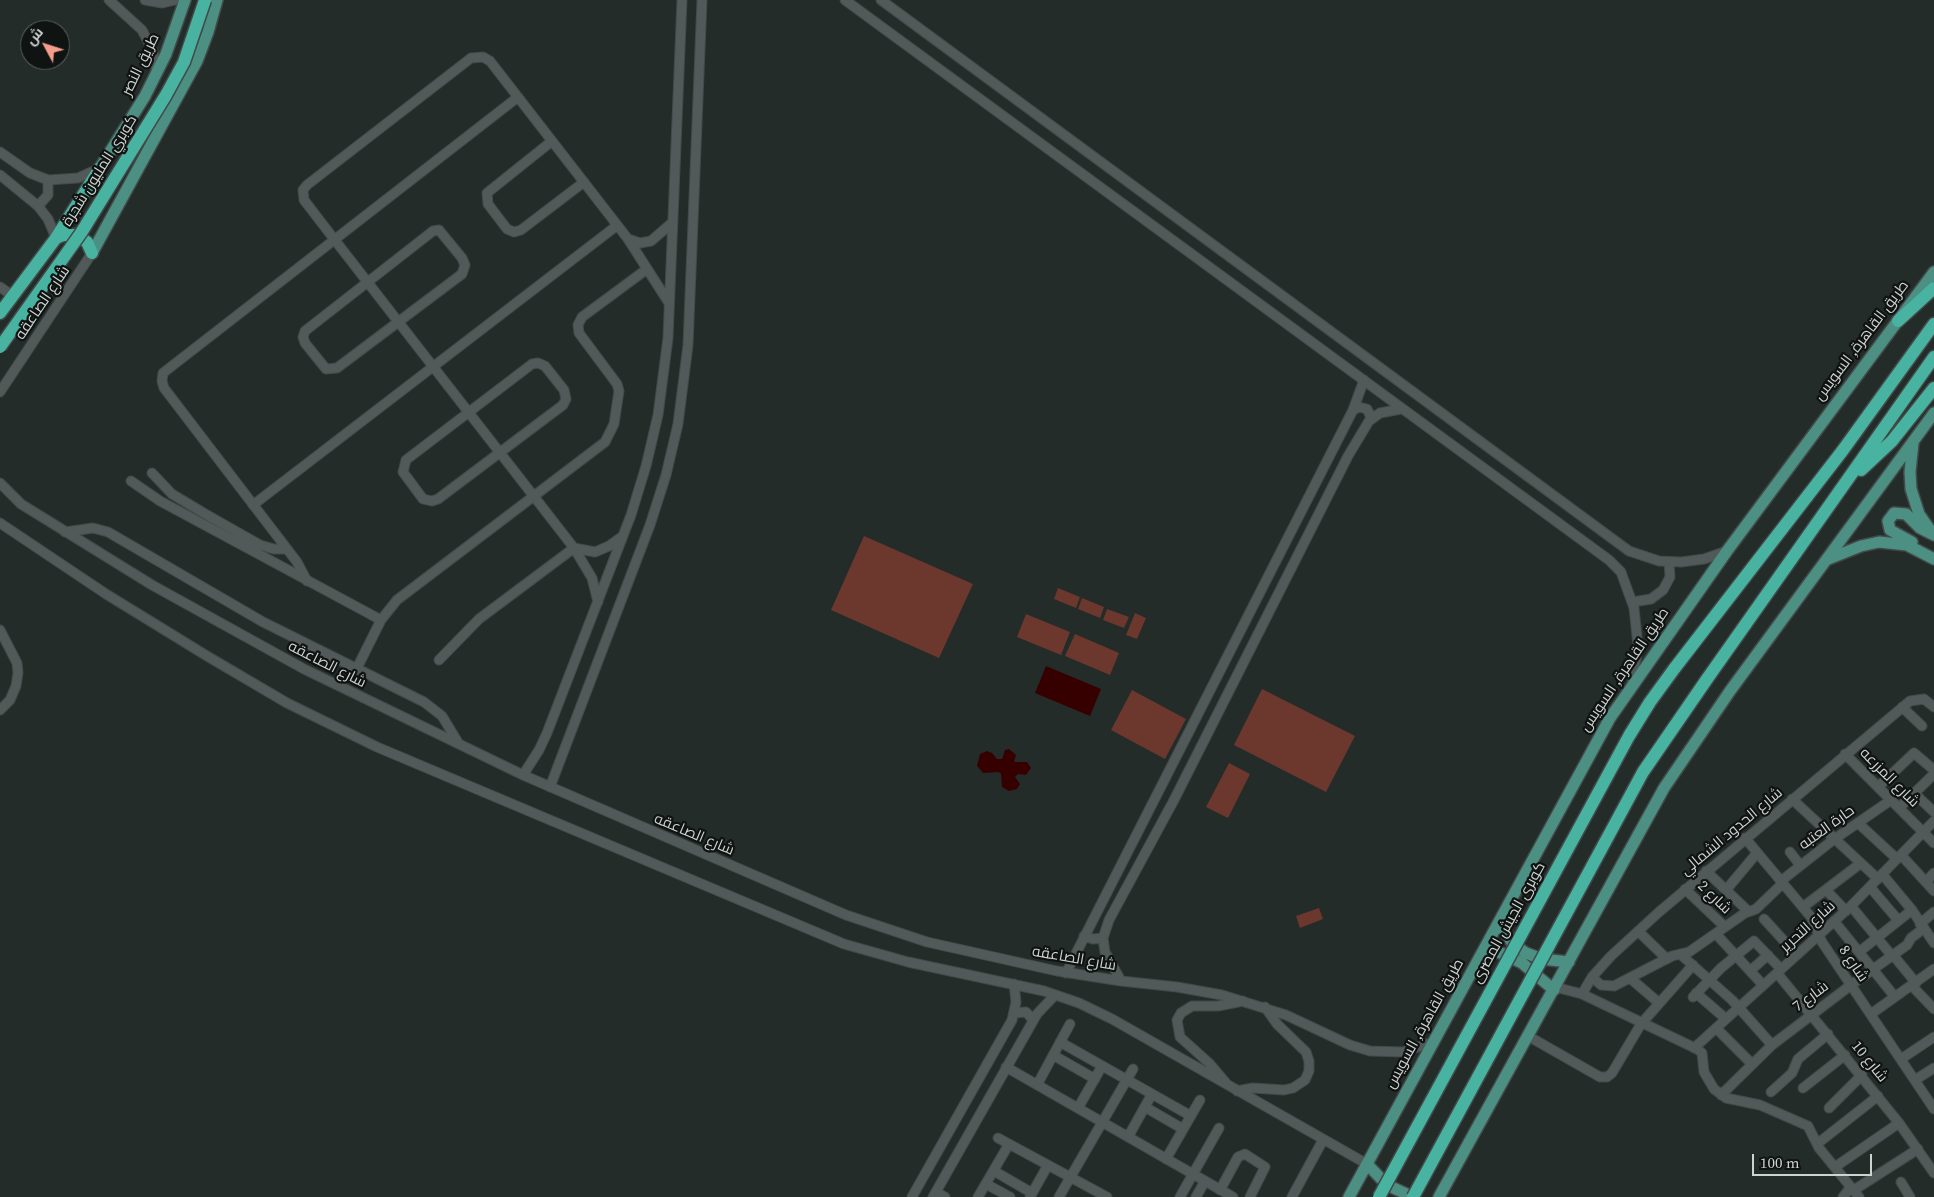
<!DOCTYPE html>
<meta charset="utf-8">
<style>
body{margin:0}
#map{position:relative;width:1934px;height:1197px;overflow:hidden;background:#232c29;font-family:"Source Serif 4",Cairo,serif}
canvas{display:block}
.north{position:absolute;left:20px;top:20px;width:50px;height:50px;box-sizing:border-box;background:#0f1312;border:1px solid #5b605f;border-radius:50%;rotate:310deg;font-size:14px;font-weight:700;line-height:20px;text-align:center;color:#ced3d2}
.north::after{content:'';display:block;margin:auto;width:18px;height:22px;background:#f49d8b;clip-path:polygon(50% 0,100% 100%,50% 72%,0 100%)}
.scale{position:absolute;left:1752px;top:1154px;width:120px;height:22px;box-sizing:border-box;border:2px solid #ced3d2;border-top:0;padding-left:6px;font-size:15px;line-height:18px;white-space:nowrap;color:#ced3d2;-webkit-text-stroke:4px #0f1312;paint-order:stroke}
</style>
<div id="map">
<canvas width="1934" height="1197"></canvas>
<div class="north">ش</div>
<div class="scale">100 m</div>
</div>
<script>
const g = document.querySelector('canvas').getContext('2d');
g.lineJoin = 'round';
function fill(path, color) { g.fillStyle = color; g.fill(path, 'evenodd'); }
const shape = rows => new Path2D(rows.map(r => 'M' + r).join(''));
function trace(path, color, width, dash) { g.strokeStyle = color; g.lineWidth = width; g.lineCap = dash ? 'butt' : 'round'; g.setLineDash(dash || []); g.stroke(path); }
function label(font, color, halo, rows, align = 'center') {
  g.font = font + ' "Source Serif 4",Cairo,serif'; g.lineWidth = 4.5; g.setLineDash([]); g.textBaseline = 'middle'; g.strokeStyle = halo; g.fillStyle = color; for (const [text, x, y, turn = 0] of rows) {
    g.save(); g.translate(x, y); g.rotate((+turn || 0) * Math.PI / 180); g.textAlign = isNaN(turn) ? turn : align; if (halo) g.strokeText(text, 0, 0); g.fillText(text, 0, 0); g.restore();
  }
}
fill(shape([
 [864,536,973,584,939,658,831,610],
 [1058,588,1080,597,1076,608,1054,599],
 [1082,598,1104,607,1100,618,1078,609],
 [1107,609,1129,617,1124,628,1103,620],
 [1135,613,1146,618,1137,639,1126,635],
 [1026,614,1070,632,1061,655,1017,637],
 [1075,634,1119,653,1110,675,1065,656],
 [1262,689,1355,736,1326,792,1234,745],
 [1132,690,1186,719,1165,759,1111,730],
 [1229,763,1250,774,1228,818,1206,807],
 [1319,908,1323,919,1300,928,1296,916]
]), '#6c372d');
fill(shape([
 [1046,666,1101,689,1090,716,1035,693],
 [1009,749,1016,755,1014,762,1027,762,1031,768,1026,775,1018,774,1015,777,1020,784,1017,789,1009,791,1002,787,1001,774,999,772,983,773,977,766,980,754,987,751,992,753,997,759,1002,759,1005,750]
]), '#360000');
const minor = shape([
 [109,0,142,30,153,51,157,74],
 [145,0,162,3,175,0],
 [845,0,1609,560,1621,572,1634,608,1638,646,1632,685],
 [881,0,1629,551,1659,561,1681,562,1704,559,1727,551],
 [552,141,487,193,488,204,507,229,514,232,521,230,584,182],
 [0,152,30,173,48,180,78,178,100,168],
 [0,175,38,206,48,219,56,238],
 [38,206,48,195,48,180],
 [439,230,462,258,465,265,462,274,337,368,326,369,305,343,303,337,305,331,433,231,439,230],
 [628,239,640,243,651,241,673,222],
 [0,287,13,296],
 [538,363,545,366,564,390,566,399,563,405,438,499,432,501,423,499,403,472,406,460,532,364,538,363],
 [0,392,92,253],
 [1353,410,1359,407,1367,409,1371,417,1369,421],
 [152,473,172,494,207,515,260,545,274,549,286,549],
 [131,481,160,501,381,620],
 [0,483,21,504,152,585,304,669,523,775,846,915,927,942,1057,971,1121,981,1177,987,1222,995,1286,1015,1350,1045,1370,1051,1403,1052,1433,1042],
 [253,505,615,227],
 [0,523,106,594,207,656,287,703,377,747,844,944,908,962,1044,991,1079,1003,1112,1019,1367,1164],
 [65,532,93,528,108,532,263,622,424,702,442,716,459,744],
 [574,548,595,552,609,546,623,536],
 [307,581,297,562,164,388,162,381,163,373,518,97],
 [598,602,592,578,574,548,334,239,304,200,303,190,307,185,471,58,483,57,490,61,628,239,669,303],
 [1633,602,1651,599,1663,590,1670,577,1669,562],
 [0,630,17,663,18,673,16,686,10,700,0,710],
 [439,660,479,619,574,548],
 [356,670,381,620,397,600,605,442,614,424,619,391,617,384,579,333,578,325,582,317,647,269],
 [1902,707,1922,726],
 [1845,754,1934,843],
 [523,775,539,750,547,733,631,515,646,466,658,415,668,338,682,0],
 [550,787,650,525,666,475,678,424,688,345,702,0],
 [1878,787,1914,753,1934,770],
 [1914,793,1934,812],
 [1792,799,1878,879],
 [1899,808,1934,774],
 [1858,823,1897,859],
 [1745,838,1811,917,1822,942,1934,1109],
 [1790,852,1800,865],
 [1901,855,1934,891],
 [1706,871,1748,911],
 [1882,874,1912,910,1934,943],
 [1781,881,1833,840,1891,800],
 [1926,882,1934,873],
 [1870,887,1898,920],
 [1685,889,1725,927],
 [1726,890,1757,853],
 [1827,891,1846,911],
 [1851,906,1892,956],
 [1803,907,1861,863],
 [1764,919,1797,955],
 [1834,921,1895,997],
 [1920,924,1934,912],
 [1638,931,1667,959],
 [1716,934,1763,985],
 [1084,936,1093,939,1103,938],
 [1859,952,1912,910],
 [1680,954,1732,1000,1772,1045],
 [1893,955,1916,983],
 [1750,971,1768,955],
 [1066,973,1353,410,1364,380],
 [1777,973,1899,1123,1934,1173],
 [1592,977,1601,985,1614,986,1672,956,1689,952,1745,913,1756,909,1783,883],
 [1630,978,1659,1003],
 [1121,981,1105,952,1103,938,1109,920,1174,800,1348,456,1369,421,1380,413,1401,409],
 [1912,986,1934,1009],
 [1555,987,1582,994,1697,1049,1702,1053,1704,1072,1714,1089,1726,1098,1760,1105,1808,1126,1819,1148,1859,1197],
 [1696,993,1726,1019],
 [1582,994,1592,977,1611,956,1659,912,1910,701,1924,699,1934,707],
 [1693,997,1721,968,1754,941,1781,969],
 [1014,1013,1026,1012,1033,1020],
 [1871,1014,1934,969],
 [1716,1028,1751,1063],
 [1528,1036,1600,1077,1607,1077,1612,1073,1641,1024,1693,965],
 [1060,1042,1191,1116],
 [1694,1048,1851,906,1934,821],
 [1053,1055,1095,1079],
 [1901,1059,1934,1037],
 [1006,1067,1233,1197],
 [1915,1080,1934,1068],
 [1226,1083,1209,1063,1180,1037,1177,1020,1181,1013,1192,1006,1218,1006,1243,1001],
 [1037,1085,1070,1024],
 [1803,1088,1845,1055],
 [1237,1091,1253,1088,1284,1090,1293,1088,1305,1080,1309,1071,1309,1061,1306,1052,1277,1024,1265,1007],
 [1771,1092,1792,1073,1798,1059,1828,1034],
 [1721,1095,1772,1045,1851,985,1907,945,1911,938,1923,929],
 [1145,1107,1183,1129],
 [1078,1108,1102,1066],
 [1829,1108,1862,1075],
 [1128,1137,1152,1094],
 [998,1138,1107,1197],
 [1817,1144,1878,1096],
 [1166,1159,1200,1100],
 [1835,1167,1899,1123],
 [994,1171,1032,1193],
 [1901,1182,1910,1197],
 [986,1184,1010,1197],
 [1220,1190,1238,1157,1245,1154,1265,1167,1250,1197],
 [1854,1190,1918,1149],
 [936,1192,945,1197],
 [912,1197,1012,1020,1016,1002,1014,984],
 [933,1197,1037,1014,1055,995],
 [978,1197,1009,1144],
 [1030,1197,1048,1165],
 [1059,1197,1133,1069],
 [1180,1197,1219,1128],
 [1196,1197,1205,1181],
 [1292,1197,1323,1140],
 [1843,1197,1851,1187]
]);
const major = shape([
 [100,168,145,96,166,54,185,0],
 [92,253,197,61,208,32,217,0],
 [1913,443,1910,472,1911,489,1919,514,1930,530],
 [1912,542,1890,530,1888,521,1894,513,1906,514,1920,528,1934,535],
 [1826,560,1861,546,1879,542,1907,545,1934,559],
 [1499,923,1513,944,1526,953,1542,959,1569,962],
 [1485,949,1504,954,1522,963,1554,990],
 [1367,1164,1387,1185,1413,1197],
 [1349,1197,1610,718,1727,551,1934,272],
 [1439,1197,1664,788,1730,691,1934,413]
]);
const highway = shape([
 [56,238,63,235,76,235,87,242,92,253],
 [0,313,56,238,100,168],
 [1898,321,1934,288],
 [1861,470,1892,441,1934,388],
 [1674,669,1843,450,1934,324],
 [1707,679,1934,357]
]);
trace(minor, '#424948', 11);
trace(major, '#424948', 14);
trace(highway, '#424948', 15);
trace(minor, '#515a58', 9);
trace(major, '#4c8f83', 11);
trace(highway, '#48b3a0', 12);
const highwayBridge = shape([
 [0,347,81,233,166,95,184,62,205,0],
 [1379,1197,1629,736,1650,702,1674,669],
 [1413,1197,1643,772,1707,679]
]);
trace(highwayBridge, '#424948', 15, []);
trace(highwayBridge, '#48b3a0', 12);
label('15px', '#ced3d2', '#0f1312', [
 ["طريق النصر",141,65,-64],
 ["كوبري المليون شجرة",100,171,-58],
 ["شارع الصاعقه",43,303,-56],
 ["طريق القاهرة, السويس",1862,341,-53],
 ["شارع الصاعقه",327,665,27],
 ["طريق القاهرة, السويس",1625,670,-56],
 ["شارع المزرعه",1889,778,45],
 ["حارة العتبه",1827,828,-36],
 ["شارع الحدود الشمالي",1732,832,-40],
 ["شارع الصاعقه",694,835,23],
 ["شارع 2",1714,898,44],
 ["كوبرى الجيش المصرى",1509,923,-61],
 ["شارع التحرير",1808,927,-42],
 ["شارع الصاعقه",1074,959,10],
 ["شارع 8",1853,964,56],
 ["شارع 7",1811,997,-37],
 ["طريق القاهرة, السويس",1425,1024,-61],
 ["شارع 10",1869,1062,51]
]);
</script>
